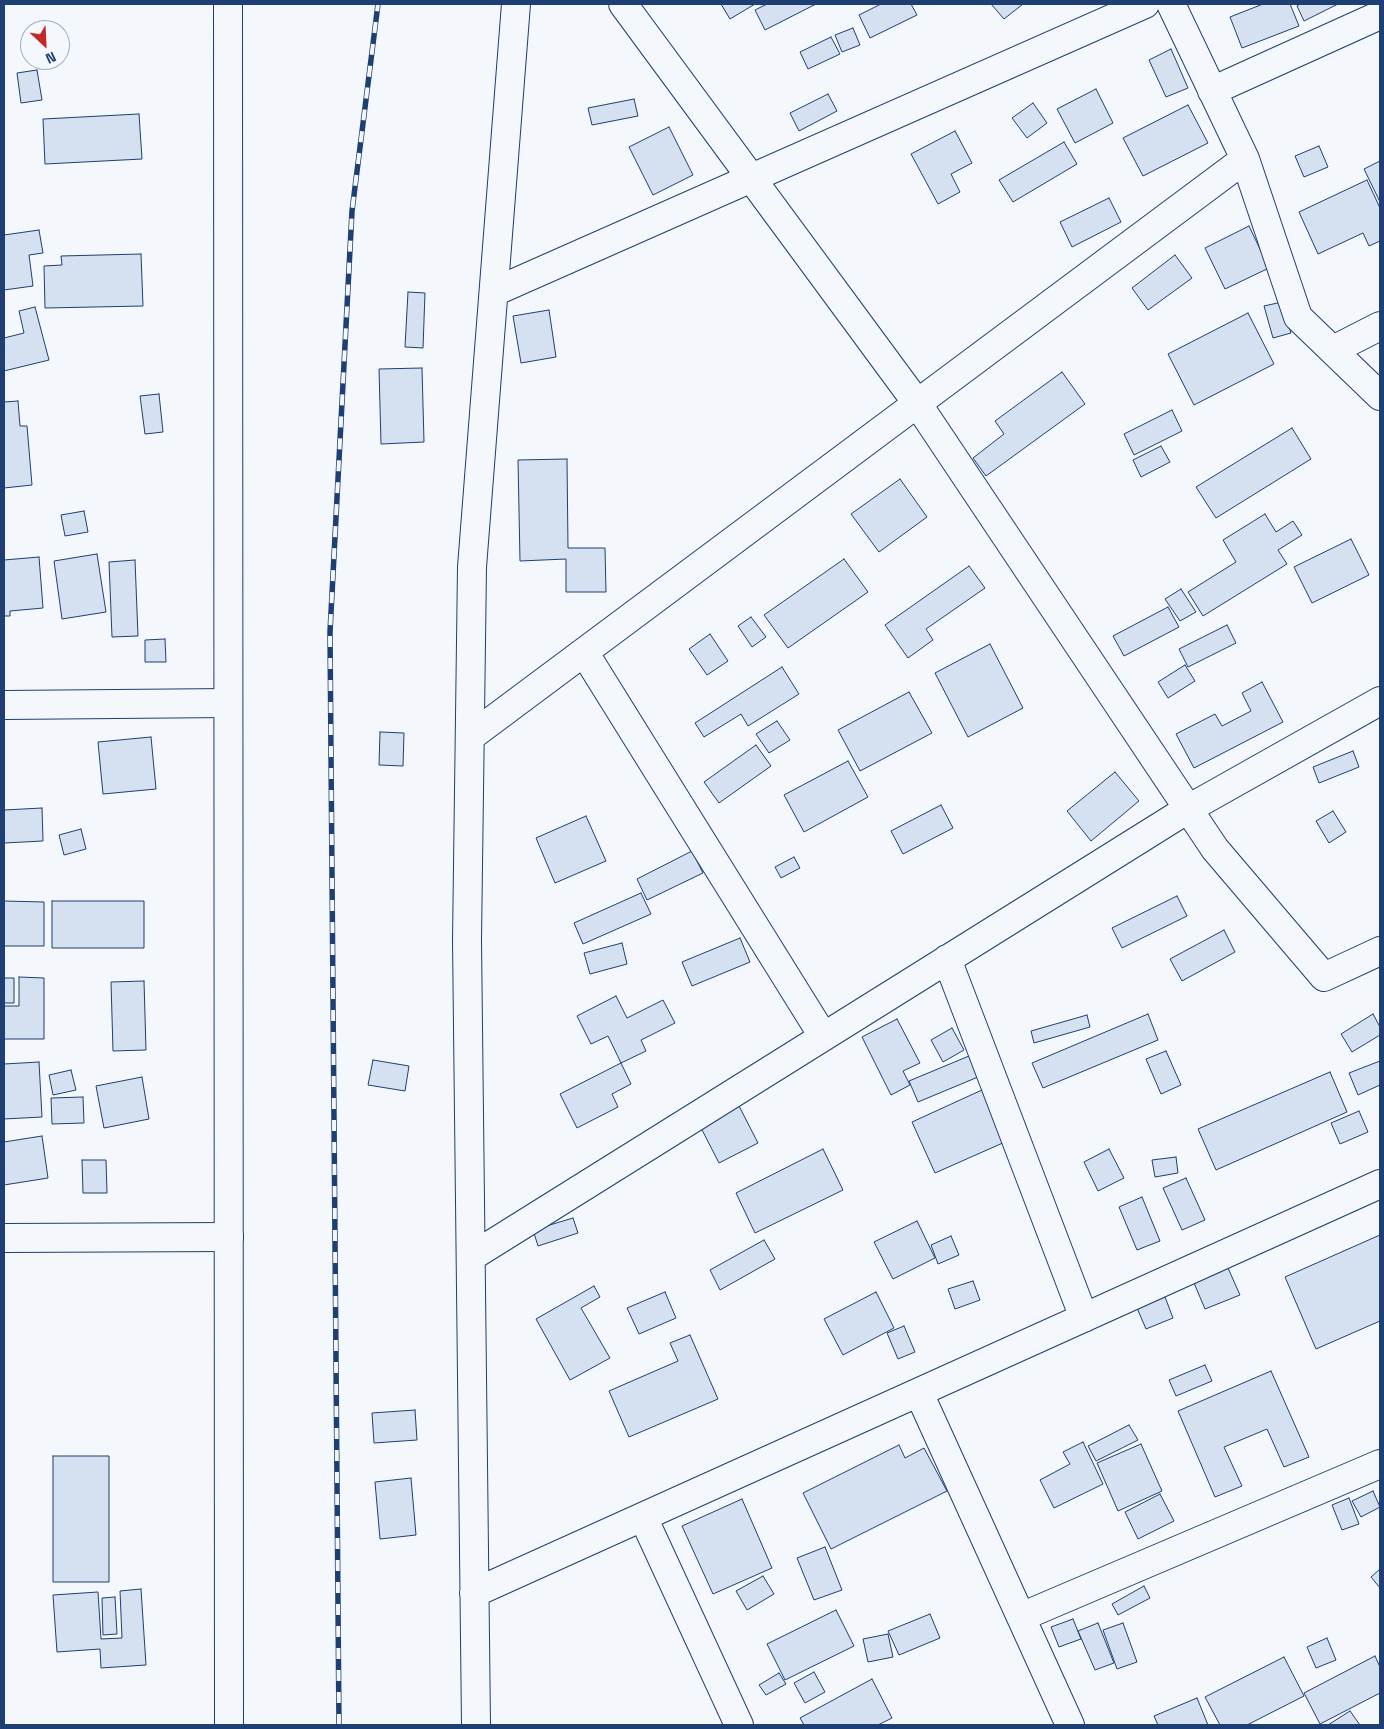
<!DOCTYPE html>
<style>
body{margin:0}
#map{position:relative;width:1384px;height:1729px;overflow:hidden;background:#f4f7fb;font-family:"Space Grotesk",sans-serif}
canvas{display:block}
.frame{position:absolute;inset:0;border:5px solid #1d3f73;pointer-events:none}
.north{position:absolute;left:20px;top:20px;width:50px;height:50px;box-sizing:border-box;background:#f4f7fb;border:1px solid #9eadc5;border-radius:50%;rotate:155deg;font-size:14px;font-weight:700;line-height:20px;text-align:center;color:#1d3f73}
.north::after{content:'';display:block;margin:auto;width:18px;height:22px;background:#c62828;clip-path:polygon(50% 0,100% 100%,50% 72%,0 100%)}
</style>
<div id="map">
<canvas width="1384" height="1729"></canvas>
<div class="frame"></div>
<div class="north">N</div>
</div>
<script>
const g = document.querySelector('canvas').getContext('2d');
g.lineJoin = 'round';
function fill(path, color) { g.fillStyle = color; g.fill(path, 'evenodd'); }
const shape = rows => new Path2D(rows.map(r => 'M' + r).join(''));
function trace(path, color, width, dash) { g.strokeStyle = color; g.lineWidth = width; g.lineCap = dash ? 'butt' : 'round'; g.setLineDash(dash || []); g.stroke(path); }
const building = shape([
 [721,4,755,4,730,19,721,4],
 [767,4,816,4,765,30,755,10,767,4],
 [881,4,911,4,917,15,870,38,859,15,881,4],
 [991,4,1023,4,1004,19,991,4],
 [1263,4,1290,4,1299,26,1242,48,1230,17,1263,4],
 [1300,4,1338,4,1304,21,1297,6,1300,4],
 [853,28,860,45,842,52,835,35,853,28],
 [831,37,840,54,808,69,800,52,831,37],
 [1171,49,1188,88,1166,97,1149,60,1171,49],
 [37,70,42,100,21,103,17,73,37,70],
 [1096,89,1113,123,1075,143,1057,109,1096,89],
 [828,94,837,111,799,131,790,113,828,94],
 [634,99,638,116,592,125,588,108,634,99],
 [1033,103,1047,123,1027,138,1012,118,1033,103],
 [1188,105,1208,143,1143,176,1123,138,1188,105],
 [139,114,142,159,45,164,43,119,139,114],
 [669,127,693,175,653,195,629,147,669,127],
 [955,131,972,163,951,174,960,192,938,204,911,154,955,131],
 [1064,142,1077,164,1013,202,999,180,1064,142],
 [1319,146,1328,167,1304,177,1295,156,1319,146],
 [1380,161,1380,202,1364,169,1380,161],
 [1367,180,1380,208,1380,241,1369,246,1363,233,1318,254,1299,212,1367,180],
 [1109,198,1121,222,1072,247,1060,222,1109,198],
 [1249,226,1269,268,1225,289,1205,248,1249,226],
 [39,230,43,253,29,255,33,286,4,290,4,235,39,230],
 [141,254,143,306,45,308,44,266,62,265,61,256,141,254],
 [1175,255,1192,278,1148,310,1132,288,1175,255],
 [408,292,425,293,423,348,405,347,408,292],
 [1282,302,1291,333,1273,338,1264,306,1282,302],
 [35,307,49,360,4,371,4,338,24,333,19,311,35,307],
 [549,310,556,357,521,363,513,316,549,310],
 [1248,313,1274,364,1194,405,1168,354,1248,313],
 [422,368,424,442,381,444,379,369,422,368],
 [1062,372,1085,404,986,476,973,458,1004,434,995,421,1062,372],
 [159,394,163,432,145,434,140,396,159,394],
 [18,401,20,426,27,426,32,485,4,488,4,402,18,401],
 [1172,410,1182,431,1134,455,1124,434,1172,410],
 [1292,428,1311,459,1216,518,1196,487,1292,428],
 [1161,446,1170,462,1141,477,1133,460,1161,446],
 [567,459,568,548,605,548,606,592,566,592,566,559,520,561,518,460,567,459],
 [900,479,927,517,879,552,851,514,900,479],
 [84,511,88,532,65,536,61,515,84,511],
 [1265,514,1276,532,1293,521,1302,535,1278,550,1287,564,1203,616,1188,592,1236,562,1223,540,1265,514],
 [1351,539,1369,575,1312,603,1294,567,1351,539],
 [97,554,106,612,62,619,54,561,97,554],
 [39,557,43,608,10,611,10,616,4,616,4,560,39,557],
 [844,559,868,592,788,648,764,615,844,559],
 [135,560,138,636,112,637,109,562,135,560],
 [969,566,985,588,926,629,933,640,908,658,885,625,969,566],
 [1181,589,1196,612,1180,621,1165,599,1181,589],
 [1168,607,1179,627,1124,656,1113,636,1168,607],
 [751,617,766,637,752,647,738,626,751,617],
 [1227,625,1236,643,1188,667,1179,649,1227,625],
 [710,634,728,661,707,675,689,649,710,634],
 [165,639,166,662,145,662,145,640,165,639],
 [990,644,1023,708,968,737,935,673,990,644],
 [1185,665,1195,681,1168,698,1158,682,1185,665],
 [782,667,799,694,748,726,741,714,704,737,695,723,782,667],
 [1262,682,1283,722,1194,768,1176,734,1215,714,1222,726,1251,711,1242,693,1262,682],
 [909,692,932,733,860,771,838,730,909,692],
 [777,721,790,740,769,753,756,734,777,721],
 [380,732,404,733,403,766,379,765,380,732],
 [151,737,156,789,103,794,98,742,151,737],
 [756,745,771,766,719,803,704,782,756,745],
 [1353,751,1359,767,1319,783,1313,767,1353,751],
 [848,761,868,797,804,832,784,795,848,761],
 [1115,772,1139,801,1091,841,1067,811,1115,772],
 [941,805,953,828,903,854,891,831,941,805],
 [42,808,43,841,4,843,4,810,42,808],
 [1333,811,1346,832,1329,843,1316,821,1333,811],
 [586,816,606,861,555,883,536,838,586,816],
 [81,829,86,849,64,855,59,835,81,829],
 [692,851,703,873,647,900,637,879,692,851],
 [794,857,800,868,781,878,775,867,794,857],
 [641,893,651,914,583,944,574,923,641,893],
 [1177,896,1187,916,1122,948,1112,928,1177,896],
 [4,901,44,902,44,946,4,946,4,901],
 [52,901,144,901,144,948,52,948,52,901],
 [1224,930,1235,952,1182,981,1170,959,1224,930],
 [740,938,750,962,692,986,682,962,740,938],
 [622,943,627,964,590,974,584,953,622,943],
 [19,977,44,978,44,1039,4,1039,4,1006,19,1006,19,977],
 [4,978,14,978,14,1003,4,1003,4,978],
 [144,981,146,1050,113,1051,111,982,144,981],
 [616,996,627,1018,663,1000,675,1023,641,1040,646,1051,621,1063,608,1036,591,1044,577,1016,616,996],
 [1148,1014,1158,1040,1043,1088,1032,1063,1148,1014],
 [1373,1014,1380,1027,1380,1035,1352,1052,1341,1034,1373,1014],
 [1087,1015,1090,1027,1034,1043,1031,1031,1087,1015],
 [897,1019,920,1063,903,1071,910,1085,891,1095,862,1037,897,1019],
 [952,1028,964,1050,943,1062,931,1040,952,1028],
 [1166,1051,1181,1085,1161,1094,1146,1059,1166,1051],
 [969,1056,978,1077,918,1102,909,1081,969,1056],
 [373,1060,409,1066,405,1091,368,1085,373,1060],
 [1380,1061,1380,1085,1358,1095,1349,1073,1380,1061],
 [39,1062,42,1117,4,1119,4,1064,39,1062],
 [621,1063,631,1084,612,1094,618,1107,577,1128,560,1094,621,1063],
 [71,1070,76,1090,53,1095,49,1075,71,1070],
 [1330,1072,1347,1112,1216,1170,1198,1129,1330,1072],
 [142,1077,149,1119,104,1128,96,1086,142,1077],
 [982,1090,1005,1142,935,1173,912,1122,982,1090],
 [83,1097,84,1123,52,1124,51,1098,83,1097],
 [738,1104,758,1143,719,1163,699,1124,738,1104],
 [1359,1111,1368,1132,1340,1144,1331,1123,1359,1111],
 [42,1136,48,1178,4,1185,4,1142,42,1136],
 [823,1149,843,1190,755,1233,736,1193,823,1149],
 [1109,1149,1124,1178,1098,1191,1084,1162,1109,1149],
 [1176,1157,1178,1173,1155,1177,1152,1160,1176,1157],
 [82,1160,106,1160,107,1193,83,1193,82,1160],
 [1186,1178,1205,1220,1182,1230,1163,1188,1186,1178],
 [1142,1197,1160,1241,1137,1250,1119,1207,1142,1197],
 [573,1218,578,1233,538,1246,533,1230,573,1218],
 [917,1221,935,1258,893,1279,874,1242,917,1221],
 [1380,1235,1380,1321,1316,1349,1285,1277,1380,1235],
 [951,1236,959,1255,938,1264,931,1245,951,1236],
 [764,1240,775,1259,720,1290,710,1270,764,1240],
 [1228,1268,1240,1295,1205,1309,1194,1283,1228,1268],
 [973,1281,980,1300,955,1309,948,1289,973,1281],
 [594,1286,600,1297,581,1308,610,1358,570,1380,536,1319,594,1286],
 [665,1292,676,1318,639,1334,627,1308,665,1292],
 [876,1292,894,1328,843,1355,824,1319,876,1292],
 [1165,1297,1173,1318,1146,1329,1137,1308,1165,1297],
 [904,1326,915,1352,898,1359,887,1333,904,1326],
 [690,1335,718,1399,629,1437,609,1391,678,1361,670,1343,690,1335],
 [1205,1365,1212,1381,1176,1396,1169,1380,1205,1365],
 [1271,1371,1309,1457,1284,1467,1267,1429,1224,1447,1242,1486,1215,1497,1178,1411,1271,1371],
 [415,1410,417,1440,374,1443,372,1413,415,1410],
 [1129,1425,1138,1440,1096,1461,1088,1446,1129,1425],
 [1083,1442,1103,1484,1054,1508,1040,1480,1070,1464,1063,1452,1083,1442],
 [1141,1444,1162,1491,1118,1511,1097,1463,1141,1444],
 [899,1445,905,1458,924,1448,947,1491,831,1549,803,1493,899,1445],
 [53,1456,109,1456,109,1582,53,1582,53,1456],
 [411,1478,416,1535,380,1539,375,1482,411,1478],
 [1373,1491,1380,1507,1361,1517,1352,1501,1373,1491],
 [1160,1494,1174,1521,1138,1539,1125,1512,1160,1494],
 [1349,1498,1359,1524,1342,1530,1332,1505,1349,1498],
 [742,1499,772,1568,713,1594,682,1526,742,1499],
 [825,1547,842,1590,814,1600,797,1558,825,1547],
 [1380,1569,1380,1588,1371,1577,1380,1569],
 [763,1576,774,1594,747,1610,736,1591,763,1576],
 [1144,1586,1150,1598,1118,1615,1112,1604,1144,1586],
 [141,1589,146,1665,101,1668,100,1649,57,1652,53,1595,98,1592,101,1639,122,1638,120,1591,141,1589],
 [115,1597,117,1634,103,1635,102,1598,115,1597],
 [836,1610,854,1646,785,1680,767,1644,836,1610],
 [930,1614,940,1638,899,1655,888,1631,930,1614],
 [1073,1619,1081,1639,1059,1647,1051,1627,1073,1619],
 [1098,1623,1114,1663,1095,1670,1078,1631,1098,1623],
 [1123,1623,1137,1662,1117,1669,1103,1630,1123,1623],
 [888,1634,893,1657,868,1662,863,1639,888,1634],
 [1327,1638,1336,1660,1316,1668,1307,1647,1327,1638],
 [1375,1656,1380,1667,1380,1693,1320,1724,1304,1693,1375,1656],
 [1284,1657,1304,1696,1247,1725,1220,1725,1205,1697,1284,1657],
 [814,1672,825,1692,805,1703,794,1683,814,1672],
 [779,1673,786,1684,766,1695,759,1685,779,1673],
 [872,1679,892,1718,878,1725,804,1725,800,1718,872,1679],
 [1197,1698,1208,1725,1158,1725,1154,1716,1197,1698],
 [1350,1711,1360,1725,1328,1725,1350,1711]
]);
fill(building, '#d5e0f0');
trace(building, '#1d3f73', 1);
const minor = shape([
 [623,4,917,403,1215,849,1324,977,1380,951],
 [1171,4,1245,159,1298,317,1380,396],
 [1212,91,1380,15],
 [494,292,1145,4],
 [1333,350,1380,326],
 [584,652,823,1036],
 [4,705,228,703],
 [470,737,1245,159],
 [947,959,1084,1318],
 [4,1238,229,1237],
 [471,1257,1188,809,1380,701],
 [919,1393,1070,1725],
 [643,1517,739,1725],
 [474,1593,1380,1184],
 [1021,1617,1380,1464],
 [476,1725,467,940,472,567,516,4]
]);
const tertiary = shape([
 [228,4,229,1725]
]);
trace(minor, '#1d3f73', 30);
trace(tertiary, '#1d3f73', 30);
trace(minor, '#f4f7fb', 28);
trace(tertiary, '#f4f7fb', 28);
const rail = shape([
 [339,1725,330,632,352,211,378,4]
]);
trace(rail, '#1d3f73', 5.5);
trace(rail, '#f4f7fb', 4, [11]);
</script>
